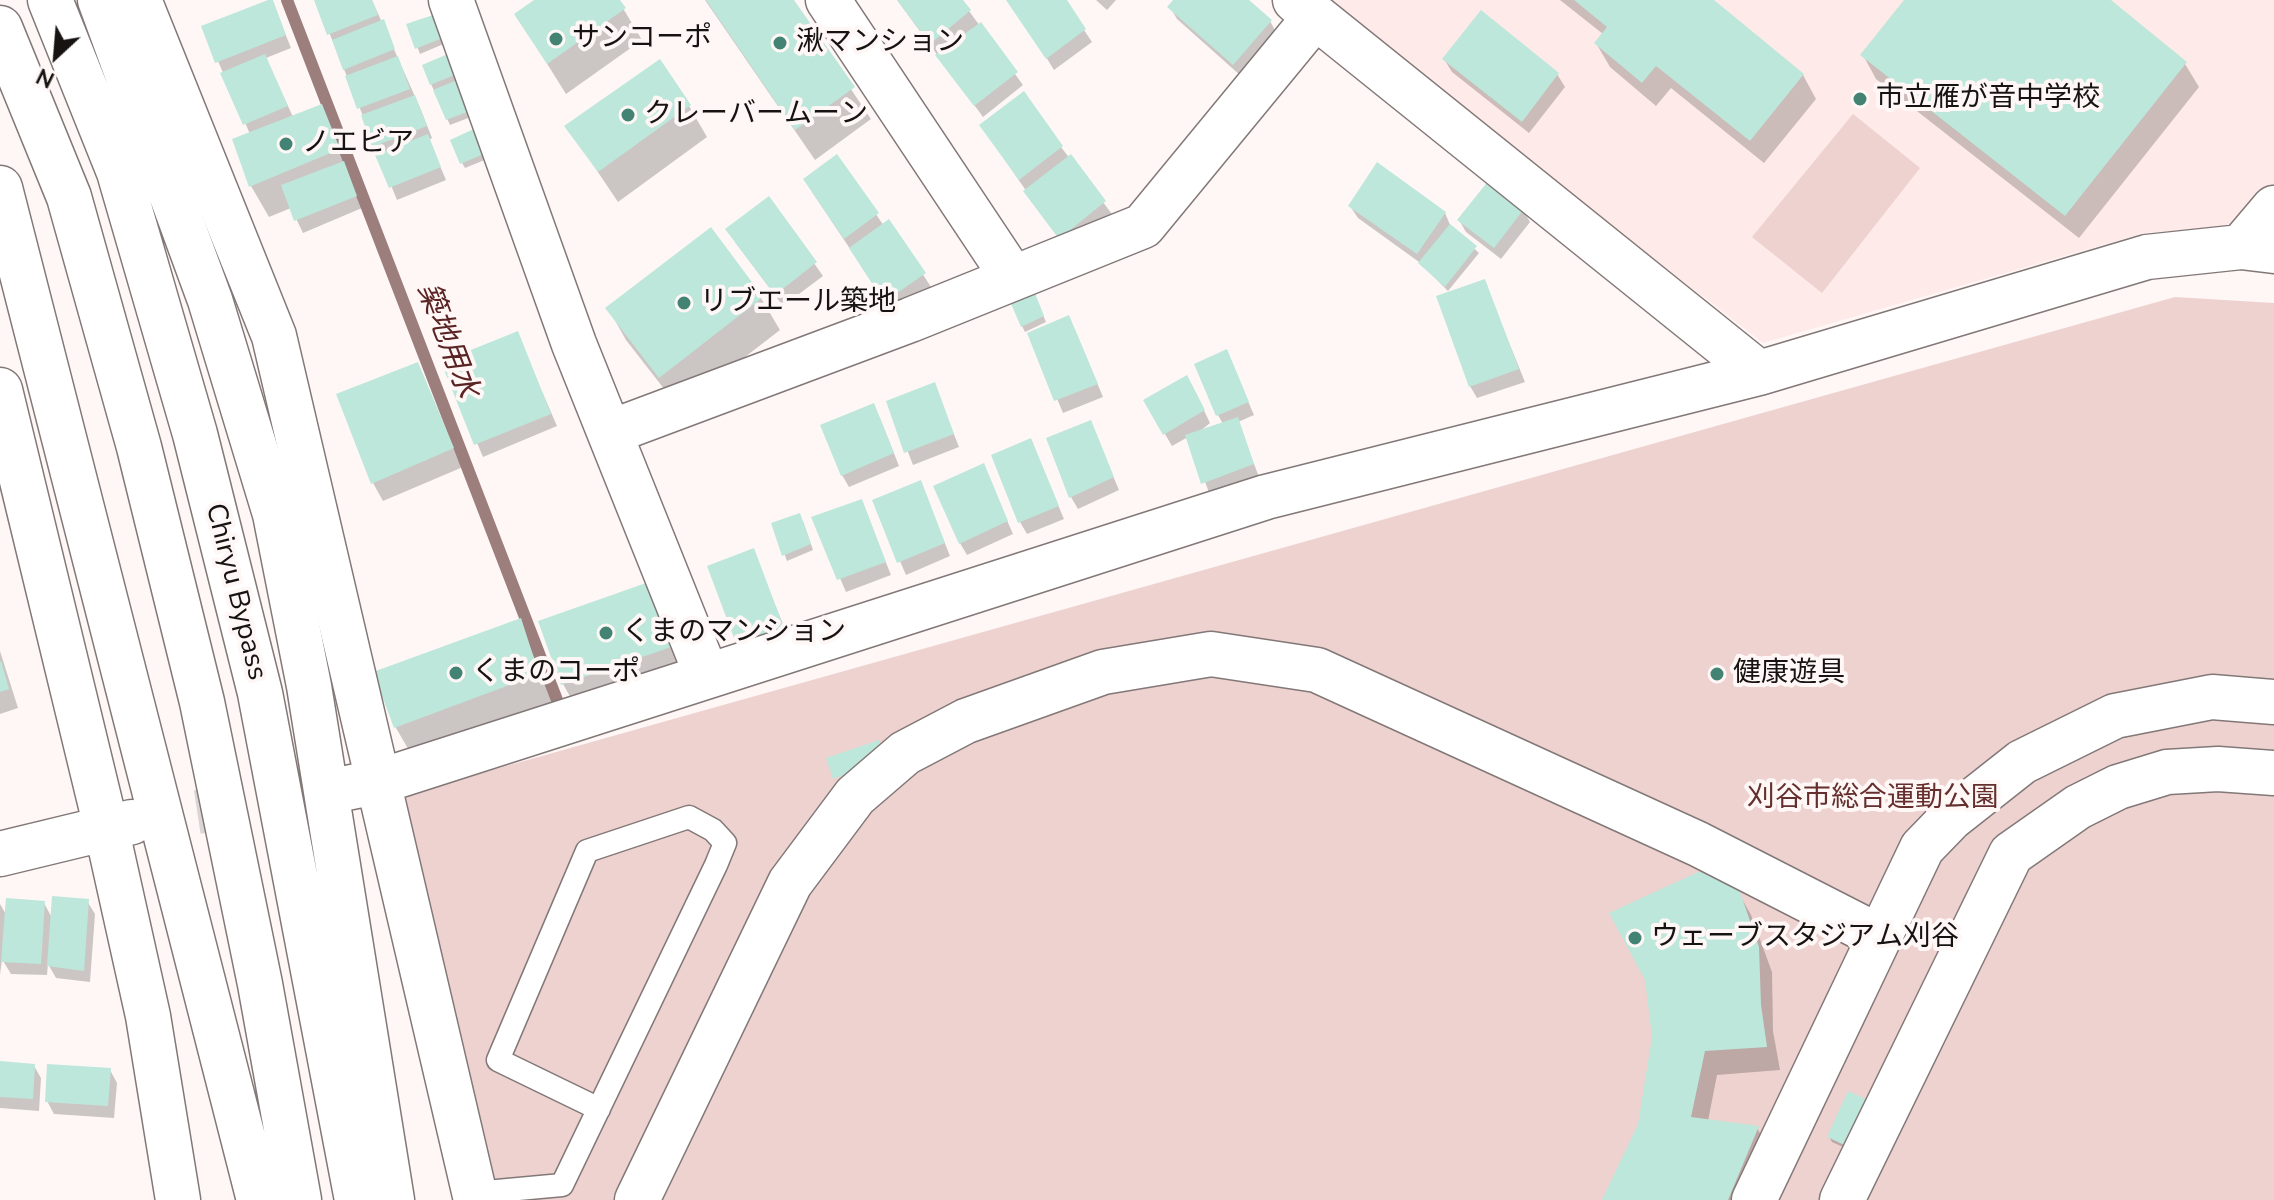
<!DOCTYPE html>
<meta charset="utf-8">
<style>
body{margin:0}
#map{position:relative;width:2274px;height:1200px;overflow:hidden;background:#fef7f6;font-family:"Nunito Sans",sans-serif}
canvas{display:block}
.north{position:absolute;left:16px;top:16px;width:80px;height:80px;-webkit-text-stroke:6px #fef7f6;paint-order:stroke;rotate:206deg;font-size:22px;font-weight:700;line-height:32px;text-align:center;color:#161312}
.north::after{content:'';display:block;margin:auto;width:28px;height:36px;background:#161312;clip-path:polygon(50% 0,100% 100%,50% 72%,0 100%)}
</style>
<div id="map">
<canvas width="2274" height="1200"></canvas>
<div class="north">N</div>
</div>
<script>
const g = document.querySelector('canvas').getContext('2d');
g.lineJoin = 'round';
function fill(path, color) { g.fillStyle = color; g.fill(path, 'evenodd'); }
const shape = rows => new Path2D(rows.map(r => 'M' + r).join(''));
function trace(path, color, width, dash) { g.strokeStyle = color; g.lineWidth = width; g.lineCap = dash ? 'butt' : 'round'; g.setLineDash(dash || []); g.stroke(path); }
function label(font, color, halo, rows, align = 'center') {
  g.font = font + ' "Nunito Sans","Noto Sans JP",sans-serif'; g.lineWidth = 8; g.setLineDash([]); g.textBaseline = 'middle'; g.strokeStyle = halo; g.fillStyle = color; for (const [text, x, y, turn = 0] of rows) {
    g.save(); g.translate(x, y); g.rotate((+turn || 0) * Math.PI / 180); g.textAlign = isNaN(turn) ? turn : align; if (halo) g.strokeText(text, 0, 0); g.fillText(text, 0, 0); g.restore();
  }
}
fill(shape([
 [1320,0,2274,0,2274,190,2245,225,2144,233,1763,343]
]), '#feeae8');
fill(shape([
 [1853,114,1920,168,1822,293,1752,237],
 [2175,297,2274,303,2274,1200,485,1200,403,795]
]), '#eed2d0');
fill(shape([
 [316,0,372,0,421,110,432,138,429,140,446,180,397,200],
 [537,0,618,0,642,40,566,94,516,14],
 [705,0,791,0,871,119,815,160],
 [897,0,961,0,1023,85,983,117],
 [1011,0,1064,0,1092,42,1054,70],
 [1096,0,1116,0,1107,10],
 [1176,0,1246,0,1270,21,1277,34,1241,76,1177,19,1170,7],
 [1560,0,1711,0,1803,75,1816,99,1764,163,1671,88,1656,106,1610,67,1596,43,1603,34],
 [1906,0,2108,0,2185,64,2199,87,2079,238,1876,79,1863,55],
 [272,1,291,48,266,58,293,117,321,107,356,181,353,182,362,208,303,233,291,208,269,217,251,186,250,134,203,27],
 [438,22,446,43,420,54,409,26],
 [1444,59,1557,74,1565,87,1529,133,1452,72],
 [450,66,476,115,450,125,431,84],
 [689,106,707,137,618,202,567,126],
 [475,131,487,159,465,168,462,163],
 [989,137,1061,147,1112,214,1067,250],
 [837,157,884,226,889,222,931,287,893,313,812,192],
 [769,199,823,276,783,306,735,242],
 [1350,206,1445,213,1451,227,1479,253,1448,291,1419,262,1358,218],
 [1523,210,1530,222,1501,259,1466,232,1459,220],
 [711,230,761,298,780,330,679,408,626,340,608,308],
 [1484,281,1525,382,1477,398,1470,386],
 [1035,296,1046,322,1025,332,1022,326],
 [1075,330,1103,397,1063,413,1030,334],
 [517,334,557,426,483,457,443,363],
 [1226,351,1254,415,1238,422,1259,477,1210,495,1188,437,1172,446,1145,400,1194,390,1210,423,1199,432,1223,424,1218,415],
 [417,365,463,467,383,501,373,483],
 [934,384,959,447,913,465,889,403],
 [880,418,899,466,849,487,842,475],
 [1090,422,1119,490,1078,509,1071,497],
 [1031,441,1064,519,1027,534,1020,522],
 [983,466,1013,534,967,555,960,543],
 [921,483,950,556,906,575,874,501],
 [861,501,891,575,846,592,814,518],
 [803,521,813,550,787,561,773,524],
 [753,551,790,641,746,658],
 [666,616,690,678,581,716,563,684,540,622],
 [520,620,538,651,556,706,414,759,396,728,375,674],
 [0,651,18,708,0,714],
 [1737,890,1751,915,1772,972,1773,1031,1780,1070,1717,1075,1708,1121,1757,1128,1771,1152,1751,1200,1604,1200,1640,1125],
 [87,901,95,914,90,982,56,978,48,964,47,975,11,974,2,959,0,975,0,904,7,916,44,903,52,918],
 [0,1063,34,1066,41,1078,39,1111,0,1108],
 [110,1070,117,1083,114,1118,54,1114,47,1101],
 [1869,1103,1854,1152,1832,1142,1829,1137]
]), '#0003');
trace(shape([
 [287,0,557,700]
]), '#9c7f7c', 12);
fill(shape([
 [268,0,273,0,286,35,215,63,201,26],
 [314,0,372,0,378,15,327,35],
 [534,0,620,0,626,8,547,64,514,14],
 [706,0,794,0,855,87,795,130],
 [897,0,963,0,971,10,930,44],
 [1006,0,1067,0,1086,29,1046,59],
 [1173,0,1249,0,1272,20,1233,65,1167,7],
 [1574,0,1714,0,1804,74,1750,141,1656,66,1642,83,1594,43,1607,27],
 [1904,0,2111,0,2187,62,2065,216,1860,55],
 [1481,10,1559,73,1522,122,1442,59],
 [436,14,445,37,415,49,406,24],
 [384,19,395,49,343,70,332,40],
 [981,22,1018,72,974,106,935,55],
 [450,53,457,74,430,85,422,65],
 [265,54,288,106,243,125,220,73],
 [398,56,410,89,357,109,345,76],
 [660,59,691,105,598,172,564,126],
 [462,78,475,109,446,120,433,90],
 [1024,91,1063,146,1019,180,979,125],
 [415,95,427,126,372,147,361,115],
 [322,104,340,149,249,187,232,139],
 [476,128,486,153,460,164,450,140],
 [428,134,441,167,389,188,375,155],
 [837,154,879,213,844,239,803,179],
 [1071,154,1106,201,1059,239,1023,191],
 [344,161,357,196,294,221,281,185],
 [1377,162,1446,212,1417,254,1348,206],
 [1489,180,1524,209,1494,248,1457,220],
 [769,196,817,262,775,295,725,229],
 [889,219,926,273,884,302,849,248],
 [1450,224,1477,246,1445,287,1418,263],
 [711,227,763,297,659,378,605,308],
 [1485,279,1519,369,1469,387,1436,296],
 [1033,288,1044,316,1021,327,1009,299],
 [1069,315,1098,384,1054,401,1027,333],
 [518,331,551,414,474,445,441,362],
 [1227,349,1249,402,1216,416,1194,364],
 [418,362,454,448,371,484,336,394],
 [1187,375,1205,410,1163,435,1143,400],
 [935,382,954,434,904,453,886,401],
 [874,403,894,453,841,476,820,425],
 [1238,417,1254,464,1201,484,1185,435],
 [1091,420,1114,477,1069,498,1046,438],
 [1031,438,1059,506,1018,523,991,455],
 [984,463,1008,521,959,544,933,486],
 [921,480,945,543,897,563,872,500],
 [862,499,886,562,837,580,811,517],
 [800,513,811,544,782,556,771,523],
 [754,548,784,628,737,646,707,566],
 [649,582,674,646,561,685,538,621],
 [521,618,539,674,394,728,373,672],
 [1,661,9,689,0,692,0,662],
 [879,740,886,761,833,779,826,758],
 [1720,862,1739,889,1759,947,1761,1005,1767,1047,1705,1051,1691,1117,1759,1126,1728,1200,1602,1200,1638,1124,1652,1037,1645,980,1609,913],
 [52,896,89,899,84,971,47,966],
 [6,898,45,901,41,964,1,962],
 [0,1061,35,1064,33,1099,0,1097],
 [47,1064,111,1068,108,1106,45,1102],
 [1848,1091,1870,1101,1851,1148,1827,1137]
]), '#bce7da');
trace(shape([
 [132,822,319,793]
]), '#dbd5d4', 44, [44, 22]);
const lane = shape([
 [475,1193,562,1185,716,865,725,843,713,830,689,817,587,851,498,1060,599,1109]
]);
const street = shape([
 [139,0,274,336,476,1200],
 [451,0,574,344,707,676],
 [828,0,1013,278],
 [1295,0,1759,373],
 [2241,247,2274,208],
 [0,390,106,827,148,1016,178,1200],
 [611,432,910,320,1143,226,1315,17],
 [337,790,381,781,1266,497,1759,373,2147,257,2241,247,2274,251],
 [0,854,132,822],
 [637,1200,790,883,855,796,905,753,966,721,1103,672,1211,654,1317,670,1698,844,1878,936],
 [1754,1200,1922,848,1951,818,2022,762,2115,716,2212,697,2274,702],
 [1842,1200,2011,854,2078,807,2118,787,2167,772,2218,769,2274,773]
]);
const highway = shape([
 [50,0,119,172,195,434,260,693,357,1200],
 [100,0,210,300,275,514,309,686,392,1200],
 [0,28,69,197,139,447,202,702,260,984,299,1200],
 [0,188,259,1200]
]);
trace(lane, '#827877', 25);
trace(street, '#827877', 47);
trace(highway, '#827877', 47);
trace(lane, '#fff', 22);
trace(street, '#fff', 44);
trace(highway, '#fff', 44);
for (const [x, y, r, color] of [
 [556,39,8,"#438373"],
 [780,43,8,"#438373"],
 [1860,99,8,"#438373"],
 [628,115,8,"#438373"],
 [286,144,8,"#438373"],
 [684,303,8,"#438373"],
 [606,633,8,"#438373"],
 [456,673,8,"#438373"],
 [1717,674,8,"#438373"],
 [1635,938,8,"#438373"]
]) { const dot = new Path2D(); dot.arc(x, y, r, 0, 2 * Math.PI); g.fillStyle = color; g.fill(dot); trace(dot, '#fef7f6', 3); }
label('28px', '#161312', '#fef7f6', [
 ["サンコーポ",572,39],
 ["湫マンション",796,43],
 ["市立雁が音中学校",1876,99],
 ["クレーバームーン",644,115],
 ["ノエビア",302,144],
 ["リブエール築地",700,303],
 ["くまのマンション",622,633],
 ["くまのコーポ",472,673],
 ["健康遊具",1733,674],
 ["ウェーブスタジアム刈谷",1651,938]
], 'left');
label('28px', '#161312', '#fef7f6', [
 ["Chiryu Bypass",235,592,76]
]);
label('28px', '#642f2c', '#fef7f6', [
 ["刈谷市総合運動公園",1873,799]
]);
label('italic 30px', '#592423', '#fef7f6', [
 ["築地用水",446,341,69]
]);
</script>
